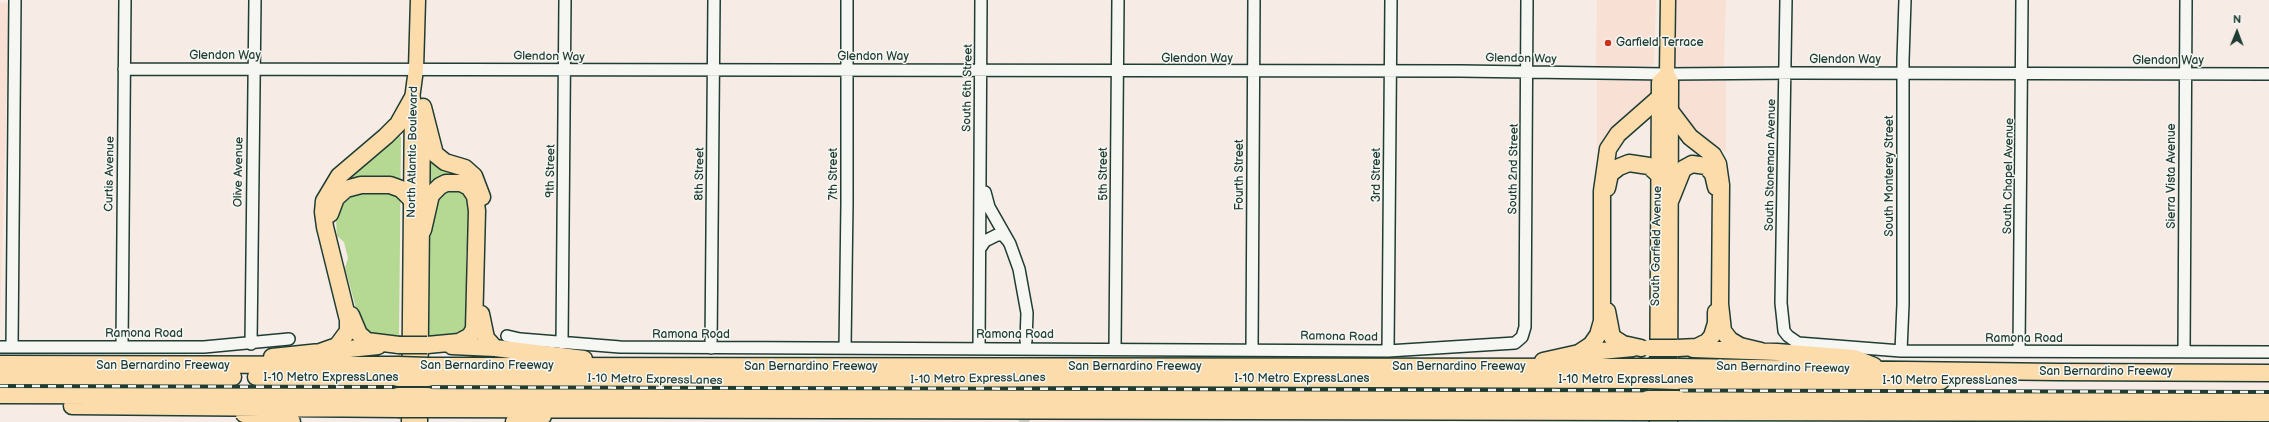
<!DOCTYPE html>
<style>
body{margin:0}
#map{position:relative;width:2269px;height:422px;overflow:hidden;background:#f7ece5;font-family:"Balsamiq Sans",sans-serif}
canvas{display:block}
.north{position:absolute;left:2217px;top:12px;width:40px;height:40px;-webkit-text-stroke:3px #f6f6f2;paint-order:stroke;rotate:1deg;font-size:11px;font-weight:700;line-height:16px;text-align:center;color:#1f3d34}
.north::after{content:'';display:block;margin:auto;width:14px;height:18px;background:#1f3d34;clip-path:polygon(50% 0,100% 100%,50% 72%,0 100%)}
</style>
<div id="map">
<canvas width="2269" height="422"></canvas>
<div class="north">N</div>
</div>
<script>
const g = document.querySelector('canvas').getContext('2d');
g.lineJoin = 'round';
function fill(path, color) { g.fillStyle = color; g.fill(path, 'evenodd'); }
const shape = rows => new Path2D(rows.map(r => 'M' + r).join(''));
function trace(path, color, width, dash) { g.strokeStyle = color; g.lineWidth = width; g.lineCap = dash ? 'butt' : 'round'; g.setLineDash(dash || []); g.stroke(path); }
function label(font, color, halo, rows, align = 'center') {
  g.font = font + ' "Balsamiq Sans",sans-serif'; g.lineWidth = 3; g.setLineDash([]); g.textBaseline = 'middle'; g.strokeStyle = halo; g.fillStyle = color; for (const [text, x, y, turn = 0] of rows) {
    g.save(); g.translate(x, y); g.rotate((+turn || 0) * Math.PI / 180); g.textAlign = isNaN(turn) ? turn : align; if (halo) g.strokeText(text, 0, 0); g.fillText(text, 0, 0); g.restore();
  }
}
fill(shape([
 [1597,0,1656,0,1654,64,1650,66,1596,66],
 [1675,0,1726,0,1724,67,1680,67,1674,63],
 [0,2,8,3,9,6,0,331],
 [1597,79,1650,80,1654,87,1651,97,1603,147,1597,170],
 [1682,79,1726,79,1726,152,1698,139,1680,114,1677,82]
]), '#f8e0d5');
fill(shape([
 [396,132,401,137,399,340,377,339,361,326,345,268,348,258,344,242,337,236,336,220,340,206,338,182],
 [434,161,468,177,471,244,466,251,466,271,474,276,471,316,465,328,459,334,427,339,429,162]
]), '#b5d892');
trace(shape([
 [1024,422,1026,341]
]), '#ccc9c2', 11, [11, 5.5]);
const minor = shape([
 [1786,0,1781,303,1784,331,1788,336,1798,343,1901,351,2269,352],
 [124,69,1460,71,1667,74,1795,73,2269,74],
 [985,192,989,207,1010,244,1019,269,1027,313,1026,341],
 [981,247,985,241,997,235,1003,235,1009,242],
 [507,336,520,339,620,347,1388,351,1515,343,1522,337,1525,327,1527,0],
 [562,343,565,0],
 [251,344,255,0],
 [0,347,204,347,289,339],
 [12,347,15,0],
 [122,347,125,0],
 [711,348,714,0],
 [845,348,847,203,847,0],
 [979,348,981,0],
 [1115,348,1118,0],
 [1252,349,1254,0],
 [1388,351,1391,0],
 [1901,351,1903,304,1903,60,1905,0],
 [2019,351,2022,0],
 [2184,351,2186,0]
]);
const major = shape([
 [1668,0,1667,74,1671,81,1670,422],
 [409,422,412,99,416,69,418,0],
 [420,422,423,120],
 [1657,422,1659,82,1667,74]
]);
const highway = shape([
 [423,107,435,154,445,162,465,168,474,176,482,197],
 [1671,112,1690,137,1713,155,1718,164,1721,185,1720,304,1723,331,1730,340,1740,346,1761,351],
 [1607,188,1610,174,1619,167,1629,163,1649,166,1659,175],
 [1671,199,1683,169,1692,164,1706,166,1713,174,1716,187],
 [330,214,336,198,346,189,361,185,390,185,401,189,411,199],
 [423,230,431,195,440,186,446,183,461,183,469,187,475,196,477,211,474,329,470,336,459,342,427,345],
 [1607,311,1612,337,1623,344,1641,348],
 [481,314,486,338,495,348],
 [351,315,359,334,367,341,399,345],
 [452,346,495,348,584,359],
 [1677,348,1697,347,1707,342,1712,336,1716,323,1716,312],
 [1693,349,1777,352,1854,358,1874,366],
 [320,352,337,346,348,331,348,320,325,227,323,212,324,201,339,176,386,136,398,124,412,99],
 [1579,353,1591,345,1598,335,1602,321,1602,191,1608,149,1618,134,1659,98],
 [272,357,378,346],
 [1543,361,1579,353,1633,348],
 [0,364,398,365],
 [428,366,1648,367],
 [1677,367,2058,372,2269,373],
 [0,377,233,377],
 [256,377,398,378],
 [428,378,756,381,1084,378,1648,380],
 [1677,381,1941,381],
 [0,395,398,396],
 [428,396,1648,399],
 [1678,399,2269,400],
 [72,406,398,409],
 [428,409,1648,412],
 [1677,412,2269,413],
 [244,414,258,419,292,422],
 [514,422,543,416]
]);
trace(minor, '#1f3d34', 14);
trace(major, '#1f3d34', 17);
trace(highway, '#1f3d34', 19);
trace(minor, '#f6f6f2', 11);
trace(major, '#fddcac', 14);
trace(highway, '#fddcac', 16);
const rail = shape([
 [0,386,2269,392]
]);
trace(rail, '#1f3d34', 4);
trace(rail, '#f6f6f2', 2.5, [8]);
const highwayBridge = shape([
 [399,345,427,345],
 [1649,348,1677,348],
 [398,365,428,366],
 [1648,367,1677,367],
 [398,378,428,378],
 [1648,380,1677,381],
 [398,396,428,396],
 [1648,399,1678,399],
 [398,409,428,409],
 [1648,412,1677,412]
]);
trace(highwayBridge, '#1f3d34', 19, []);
trace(highwayBridge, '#fddcac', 16);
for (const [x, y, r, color] of [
 [1608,43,4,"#c8321e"]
]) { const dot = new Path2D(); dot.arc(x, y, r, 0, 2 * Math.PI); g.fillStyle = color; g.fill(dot); trace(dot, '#f6f6f2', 1.5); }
label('12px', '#1f3d34', '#f6f6f2', [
 ["Garfield Terrace",1616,43]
], 'left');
label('12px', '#1f3d34', '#f6f6f2', [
 ["Glendon Way",225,56],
 ["Glendon Way",549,57,1],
 ["Glendon Way",873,57],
 ["Glendon Way",1197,59],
 ["Glendon Way",1521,59,1],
 ["Glendon Way",1845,60],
 ["Glendon Way",2168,61],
 ["South 6th Street",968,88,-89],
 ["North Atlantic Boulevard",413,152,-89],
 ["South Stoneman Avenue",1771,165,-89],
 ["South 2nd Street",1514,169,-89],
 ["9th Street",551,171,-89],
 ["Olive Avenue",239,172,-89],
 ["Curtis Avenue",110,174,-89],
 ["8th Street",700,174,-89],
 ["7th Street",834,174,-90],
 ["5th Street",1104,174,-90],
 ["Fourth Street",1240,175,-90],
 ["3rd Street",1377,175,-90],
 ["South Monterey Street",1890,176,-90],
 ["South Chapel Avenue",2009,176,-89],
 ["Sierra Vista Avenue",2172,176,-90],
 ["South Garfield Avenue",1657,246,-89],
 ["Ramona Road",144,334],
 ["Ramona Road",691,335],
 ["Ramona Road",1015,335],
 ["Ramona Road",1339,337,1],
 ["Ramona Road",2024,339],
 ["San Bernardino Freeway",163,366],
 ["San Bernardino Freeway",487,366],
 ["San Bernardino Freeway",811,367],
 ["San Bernardino Freeway",1135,367],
 ["San Bernardino Freeway",1459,367],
 ["San Bernardino Freeway",1783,368,1],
 ["San Bernardino Freeway",2106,372],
 ["I-10 Metro ExpressLanes",331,378],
 ["I-10 Metro ExpressLanes",978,379,-1],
 ["I-10 Metro ExpressLanes",1302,379],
 ["I-10 Metro ExpressLanes",655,380,1],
 ["I-10 Metro ExpressLanes",1626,380],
 ["I-10 Metro ExpressLanes",1950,381]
]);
</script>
